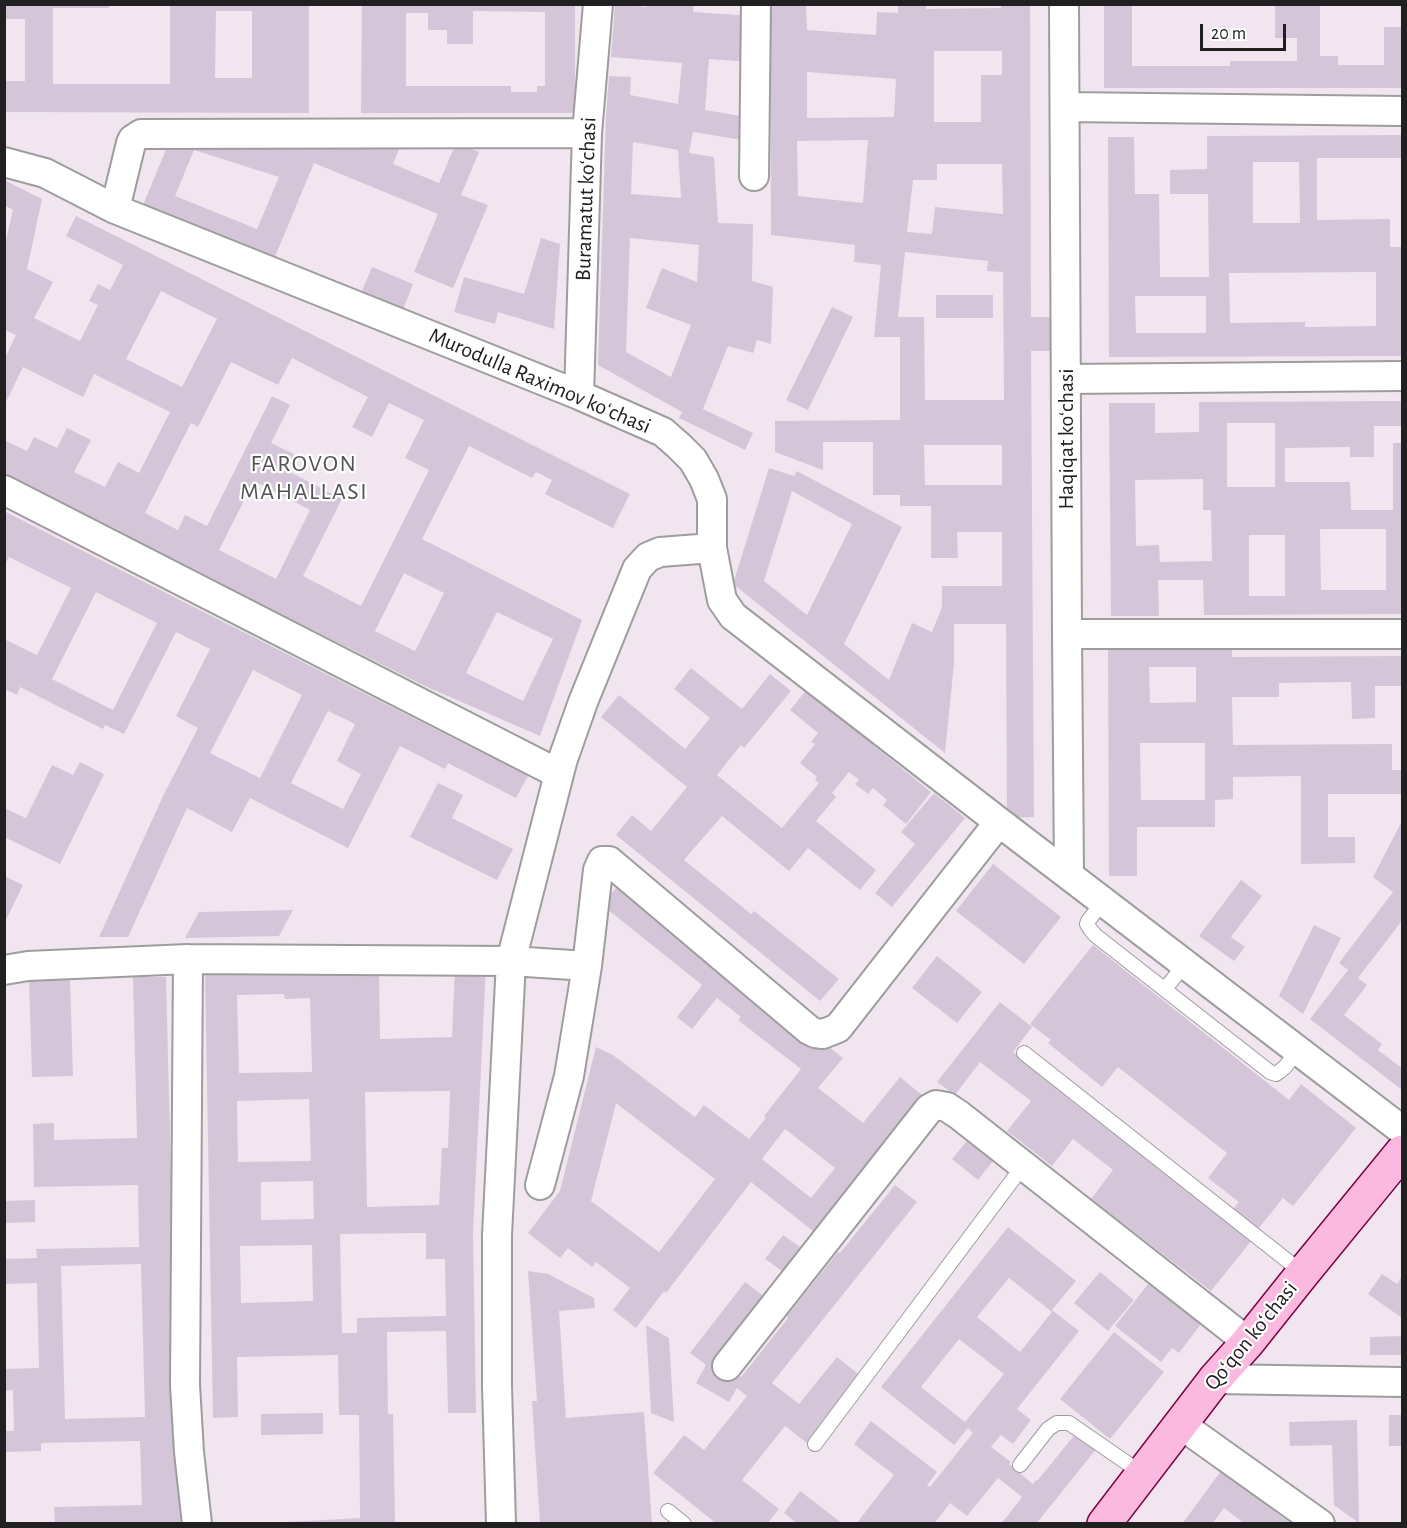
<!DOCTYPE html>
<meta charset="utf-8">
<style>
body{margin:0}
#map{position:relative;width:1407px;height:1528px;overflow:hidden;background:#f1e6f0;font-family:"Alegreya Sans",sans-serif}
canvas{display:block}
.frame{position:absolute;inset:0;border:6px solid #202020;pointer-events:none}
.scale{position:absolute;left:1200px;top:24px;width:86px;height:27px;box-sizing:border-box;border:3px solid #202020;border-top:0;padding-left:8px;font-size:18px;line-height:21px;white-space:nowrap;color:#202020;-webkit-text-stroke:4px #fff;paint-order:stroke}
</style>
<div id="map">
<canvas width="1407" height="1528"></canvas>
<div class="frame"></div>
<div class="scale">20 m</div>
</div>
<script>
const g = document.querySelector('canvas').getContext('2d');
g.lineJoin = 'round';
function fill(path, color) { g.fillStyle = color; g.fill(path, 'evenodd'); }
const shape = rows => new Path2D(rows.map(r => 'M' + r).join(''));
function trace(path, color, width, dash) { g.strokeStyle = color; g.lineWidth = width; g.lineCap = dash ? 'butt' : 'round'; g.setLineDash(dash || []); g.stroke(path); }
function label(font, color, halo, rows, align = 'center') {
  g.font = font + ' "Alegreya Sans",sans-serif'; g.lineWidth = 4.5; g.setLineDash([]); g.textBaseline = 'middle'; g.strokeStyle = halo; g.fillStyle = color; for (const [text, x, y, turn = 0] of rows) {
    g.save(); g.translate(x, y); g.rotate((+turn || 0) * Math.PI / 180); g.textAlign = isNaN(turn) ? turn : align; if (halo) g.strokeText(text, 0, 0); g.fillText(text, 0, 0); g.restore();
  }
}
fill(shape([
 [4,4,109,4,109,8,53,8,53,84,170,84,170,4,309,4,309,113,4,112,4,81,25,81,25,19,4,19],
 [216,11,252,11,252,78,215,78],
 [362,4,575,4,575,113,361,113],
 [473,11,545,12,545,86,537,86,537,92,511,92,511,86,406,86,406,13,428,13,428,30,447,30,447,44,473,44],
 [615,4,646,7,646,4,694,4,693,12,752,16,748,62,709,59,705,110,747,117,742,140,693,132,689,153,714,157,718,223,753,224,752,281,773,287,771,344,757,340,753,353,728,346,703,409,753,433,745,450,679,418,682,412,598,365,606,115,609,76,631,77,630,95,678,104,682,63,611,57],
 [633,142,678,150,681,198,631,194],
 [630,238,699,245,697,282,662,268,646,308,691,325,671,377,626,352],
 [770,4,806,4,807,30,876,35,877,12,898,13,898,4,926,4,926,9,1001,8,1001,4,1030,4,1031,317,1052,317,1052,351,1031,351,1034,817,1007,818,1006,624,954,624,954,664,945,753,733,584,769,468,794,476,797,471,902,527,844,644,889,680,912,623,932,632,942,607,942,586,1002,586,1002,532,957,532,958,558,931,558,931,506,900,506,900,495,873,495,873,442,823,442,823,470,775,452,775,421,900,420,900,337,874,337,881,265,854,262,855,245,771,235],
 [934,51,1002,51,1002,75,981,75,981,122,934,122],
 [807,72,896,79,894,117,807,118],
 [868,140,863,203,798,196,797,141],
 [937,164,1002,164,1003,214,935,207,932,234,907,232,913,180,937,180],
 [905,252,988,261,987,271,1003,272,1004,400,925,400,924,317,898,317],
 [924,445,1002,445,1002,485,925,485],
 [792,491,852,524,807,615,764,581],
 [1104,4,1132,4,1132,66,1230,66,1230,61,1297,61,1297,38,1275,38,1275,4,1320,4,1320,56,1338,56,1338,65,1384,65,1384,27,1402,27,1402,88,1104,88],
 [1402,135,1402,158,1317,158,1317,220,1390,219,1390,247,1402,247,1402,356,1109,357,1108,137,1134,137,1135,194,1159,194,1160,277,1209,277,1208,194,1170,194,1170,170,1207,169,1207,136],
 [1253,162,1299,162,1300,223,1253,223],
 [1376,272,1376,326,1305,327,1305,322,1230,323,1229,273],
 [1135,296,1206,296,1206,333,1136,333],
 [170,140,403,140,393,164,439,183,456,143,479,152,461,195,488,205,453,288,414,272,438,214,314,163,272,264,141,210],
 [194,150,279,177,257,229,175,196],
 [4,180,42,199,27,269,53,282,34,318,80,341,98,305,89,301,98,284,110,290,123,265,66,236,76,216,630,494,613,528,545,494,552,480,536,472,532,478,469,446,422,539,582,620,540,736,427,687,4,476,4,440,27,451,34,437,57,448,67,428,91,440,74,472,105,487,118,462,139,473,170,412,94,374,83,397,23,367,5,404,5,358,16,335,4,330,4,249,13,210,4,205],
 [161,291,217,319,182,387,126,359],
 [292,358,368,397,352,427,372,437,389,403,424,420,405,458,429,470,361,606,303,576,342,499,286,470,294,454,271,443,290,405,272,396,207,526,185,515,178,530,145,513,191,423,198,427,231,362,278,385],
 [254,481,310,510,276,579,219,550],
 [404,573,444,593,415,651,375,631],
 [497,612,553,639,523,701,466,673],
 [541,238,560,244,554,329,498,312,495,324,454,312,464,277,524,294],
 [372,267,413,284,403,310,361,293],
 [936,295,993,295,993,318,936,318],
 [832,307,853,317,808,410,786,400],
 [1402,401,1402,426,1374,426,1374,457,1350,457,1350,447,1285,448,1285,482,1350,482,1351,510,1393,510,1393,443,1402,443,1402,614,1204,615,1203,580,1158,580,1159,616,1111,616,1109,403,1155,403,1155,433,1199,432,1199,402],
 [1227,423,1275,423,1275,487,1227,487],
 [1203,479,1203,510,1211,510,1212,561,1160,562,1159,545,1136,546,1135,480],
 [1320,529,1386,529,1386,590,1321,590],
 [1249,535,1285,535,1285,596,1249,596],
 [4,511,528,776,516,798,448,763,445,769,400,746,348,848,250,798,232,832,187,808,128,937,99,937,163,796,198,728,176,716,210,649,176,632,124,734,105,725,103,729,20,687,17,695,4,689,4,639,37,655,71,588,9,557,4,566],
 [96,592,157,623,113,710,52,679],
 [253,670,302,695,260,778,210,753],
 [328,711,355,724,337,761,361,774,343,809,291,783],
 [1232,649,1232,657,1402,656,1402,686,1375,686,1375,718,1352,719,1351,682,1279,683,1279,697,1232,697,1233,745,1392,744,1392,770,1402,770,1402,794,1328,794,1328,837,1355,837,1355,863,1301,864,1301,776,1233,777,1233,799,1215,800,1215,827,1137,827,1137,876,1109,876,1108,650],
 [1149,667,1196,667,1196,702,1150,703],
 [1140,743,1205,743,1205,800,1141,800],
 [691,668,742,709,770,674,791,691,744,748,741,745,717,775,782,828,819,783,815,780,817,777,800,763,815,744,811,742,818,733,790,710,808,688,874,742,872,744,931,792,906,824,883,805,887,800,873,788,868,794,855,784,859,780,849,772,832,793,836,797,816,821,876,870,860,890,808,848,789,871,722,816,684,860,751,914,754,911,839,979,820,1001,616,835,632,815,651,831,687,787,601,717,619,695,685,749,710,718,674,689],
 [80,762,104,774,60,864,4,837,4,808,26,818,52,765,73,775],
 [438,783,463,795,452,818,513,849,497,880,410,837],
 [934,793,965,818,892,907,875,893,915,844,901,832],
 [1402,821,1402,923,1401,922,1358,978,1367,985,1344,1015,1382,1044,1378,1050,1402,1068,1402,1090,1310,1019,1348,970,1339,963,1393,892,1373,877],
 [993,864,1061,917,1024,964,956,911],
 [4,876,23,885,4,924],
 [1241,880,1262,896,1231,937,1245,947,1234,961,1199,936],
 [620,883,843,1058,818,1088,863,1123,900,1077,927,1099,818,1235,751,1182,666,1293,664,1291,636,1328,613,1310,630,1288,596,1262,592,1267,568,1248,560,1258,528,1233,560,1191,596,1047,613,1055,695,1117,704,1105,749,1139,766,1118,764,1116,801,1069,738,1020,741,1017,717,998,692,1029,677,1017,702,985,602,905],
 [616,1103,715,1179,659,1252,591,1201],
 [785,1129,835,1168,811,1198,762,1159],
 [293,910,279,936,185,938,199,912],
 [1314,925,1341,938,1303,1014,1279,996],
 [1093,945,1289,1100,1301,1084,1356,1128,1293,1206,1283,1198,1258,1229,1233,1209,1239,1202,1208,1178,1227,1153,1118,1067,1102,1087,1048,1043,1051,1040,1030,1024],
 [937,956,982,992,957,1023,912,988],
 [455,967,486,967,473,1232,476,1413,448,1413,446,1331,387,1332,388,1414,393,1414,395,1524,288,1524,288,1522,360,1518,359,1415,339,1415,338,1355,237,1357,238,1417,213,1418,205,971,379,969,380,1039,452,1037],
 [284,994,285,999,310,998,312,1072,239,1073,237,995],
 [450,1091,448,1148,442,1148,439,1205,367,1207,365,1092],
 [309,1099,311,1161,238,1162,237,1101],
 [313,1181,314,1219,261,1220,261,1182],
 [426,1233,426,1259,445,1259,446,1316,357,1318,357,1333,342,1333,340,1234],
 [312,1245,313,1301,241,1303,240,1246],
 [133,977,166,977,179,1504,181,1524,55,1524,54,1507,142,1505,140,1441,41,1443,41,1451,5,1452,5,1431,14,1431,13,1390,4,1391,4,1369,39,1368,37,1283,4,1284,4,1259,37,1258,36,1249,139,1247,138,1185,34,1187,33,1124,54,1123,54,1140,137,1138],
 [141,1264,145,1417,65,1419,61,1266],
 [70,979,73,1076,32,1077,29,980],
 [1000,1002,1032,1027,1013,1052,1071,1098,1069,1099,1252,1240,1211,1291,1091,1199,1113,1170,1073,1139,1052,1166,1007,1131,1031,1101,980,1062,955,1095,937,1082],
 [971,1136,997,1156,978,1180,952,1159],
 [895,1185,917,1202,772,1383,799,1404,837,1357,862,1377,808,1444,785,1426,742,1480,779,1509,767,1524,717,1524,653,1473,684,1435,704,1450,747,1396,737,1388,729,1402,696,1383,706,1365,690,1353,745,1282,769,1300,719,1364,741,1377,788,1318,787,1316,838,1252,840,1253],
 [35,1200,35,1222,4,1223,4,1201],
 [1008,1227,1076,1281,1052,1310,1079,1331,1017,1409,1031,1420,1013,1444,1001,1435,991,1447,1011,1462,1009,1464,1033,1484,1036,1480,1037,1481,1077,1432,1097,1448,1036,1524,1001,1524,1022,1497,998,1478,967,1516,950,1503,934,1524,856,1524,894,1475,854,1444,871,1421,937,1472,927,1485,930,1487,973,1433,968,1428,954,1445,881,1387],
 [1009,1278,1052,1312,1020,1352,977,1317],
 [959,1339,1004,1374,965,1422,921,1387],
 [783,1235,800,1247,782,1271,765,1259],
 [528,1271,548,1274,594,1298,595,1308,559,1311,566,1418,644,1412,652,1524,540,1524,532,1401,537,1401],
 [1100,1272,1134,1300,1108,1331,1074,1303],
 [1382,1274,1397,1284,1402,1276,1402,1318,1368,1294],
 [1149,1283,1201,1324,1179,1353,1172,1348,1161,1362,1115,1326],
 [646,1325,669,1338,674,1422,651,1413],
 [1114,1332,1164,1372,1110,1439,1060,1399],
 [1402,1336,1402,1355,1370,1355,1370,1337],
 [323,1413,323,1434,261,1435,261,1414],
 [1389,1415,1402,1415,1402,1446,1389,1446],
 [1357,1420,1359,1523,1334,1505,1332,1445,1290,1446,1289,1422],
 [1221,1471,1291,1524,1245,1524,1224,1508,1212,1524,1182,1524],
 [800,1491,843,1524,798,1524,784,1513]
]), '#d4c6d8');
const service = shape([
 [1103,902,1088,921,1087,924,1090,929,1095,935,1270,1072,1276,1074,1280,1071,1285,1067,1298,1050],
 [1165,989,1185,964],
 [1024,1053,1303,1273],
 [815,1444,1023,1166],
 [1020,1465,1048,1429,1057,1423,1069,1423,1143,1474],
 [668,1511,684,1524]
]);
const minor = shape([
 [1064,4,1067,634,1069,874],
 [1066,107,1402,111],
 [4,162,45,173,115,209,579,395,663,432,679,446,693,460,704,479,712,499,712,548,660,552,648,557,637,569,583,702,563,759,559,774,4,490],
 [754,176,756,4],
 [115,209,131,143,133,139,141,134,587,133],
 [1066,379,1402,376],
 [579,395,587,133,598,4],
 [712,548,722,600,733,616,999,822,1402,1130],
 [1067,634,1402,634],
 [188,959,185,1385,189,1452,197,1524],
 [4,970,28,966,188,959,511,961,559,774],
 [540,1185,569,1076,587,966,598,870,602,861,609,861,809,1030,815,1033,823,1034,838,1028,999,822],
 [727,1366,929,1109,936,1105,947,1107,959,1115,1248,1342],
 [1215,1379,1402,1382],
 [1180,1424,1320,1524],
 [501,1524,497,1386,497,1235,511,961,587,966]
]);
const secondary = shape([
 [1104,1524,1215,1379,1248,1342,1303,1273,1402,1152]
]);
trace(service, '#9d9d9d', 16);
trace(minor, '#9d9d9d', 32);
trace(secondary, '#7d0143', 36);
trace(service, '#fff', 14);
trace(minor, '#fff', 28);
trace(secondary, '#fcb9e0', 33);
label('22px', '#202020', '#fff', [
 ["Buramatut koʻchasi",586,199,-88],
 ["Murodulla Raximov koʻchasi",540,381,23],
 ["Haqiqat koʻchasi",1066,439,-90],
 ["Qoʻqon koʻchasi",1251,1336,-51]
]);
g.letterSpacing = '1.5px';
label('24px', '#535353', '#fff', [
 ["FAROVON",304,464],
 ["MAHALLASI",304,492]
]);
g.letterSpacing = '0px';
</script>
